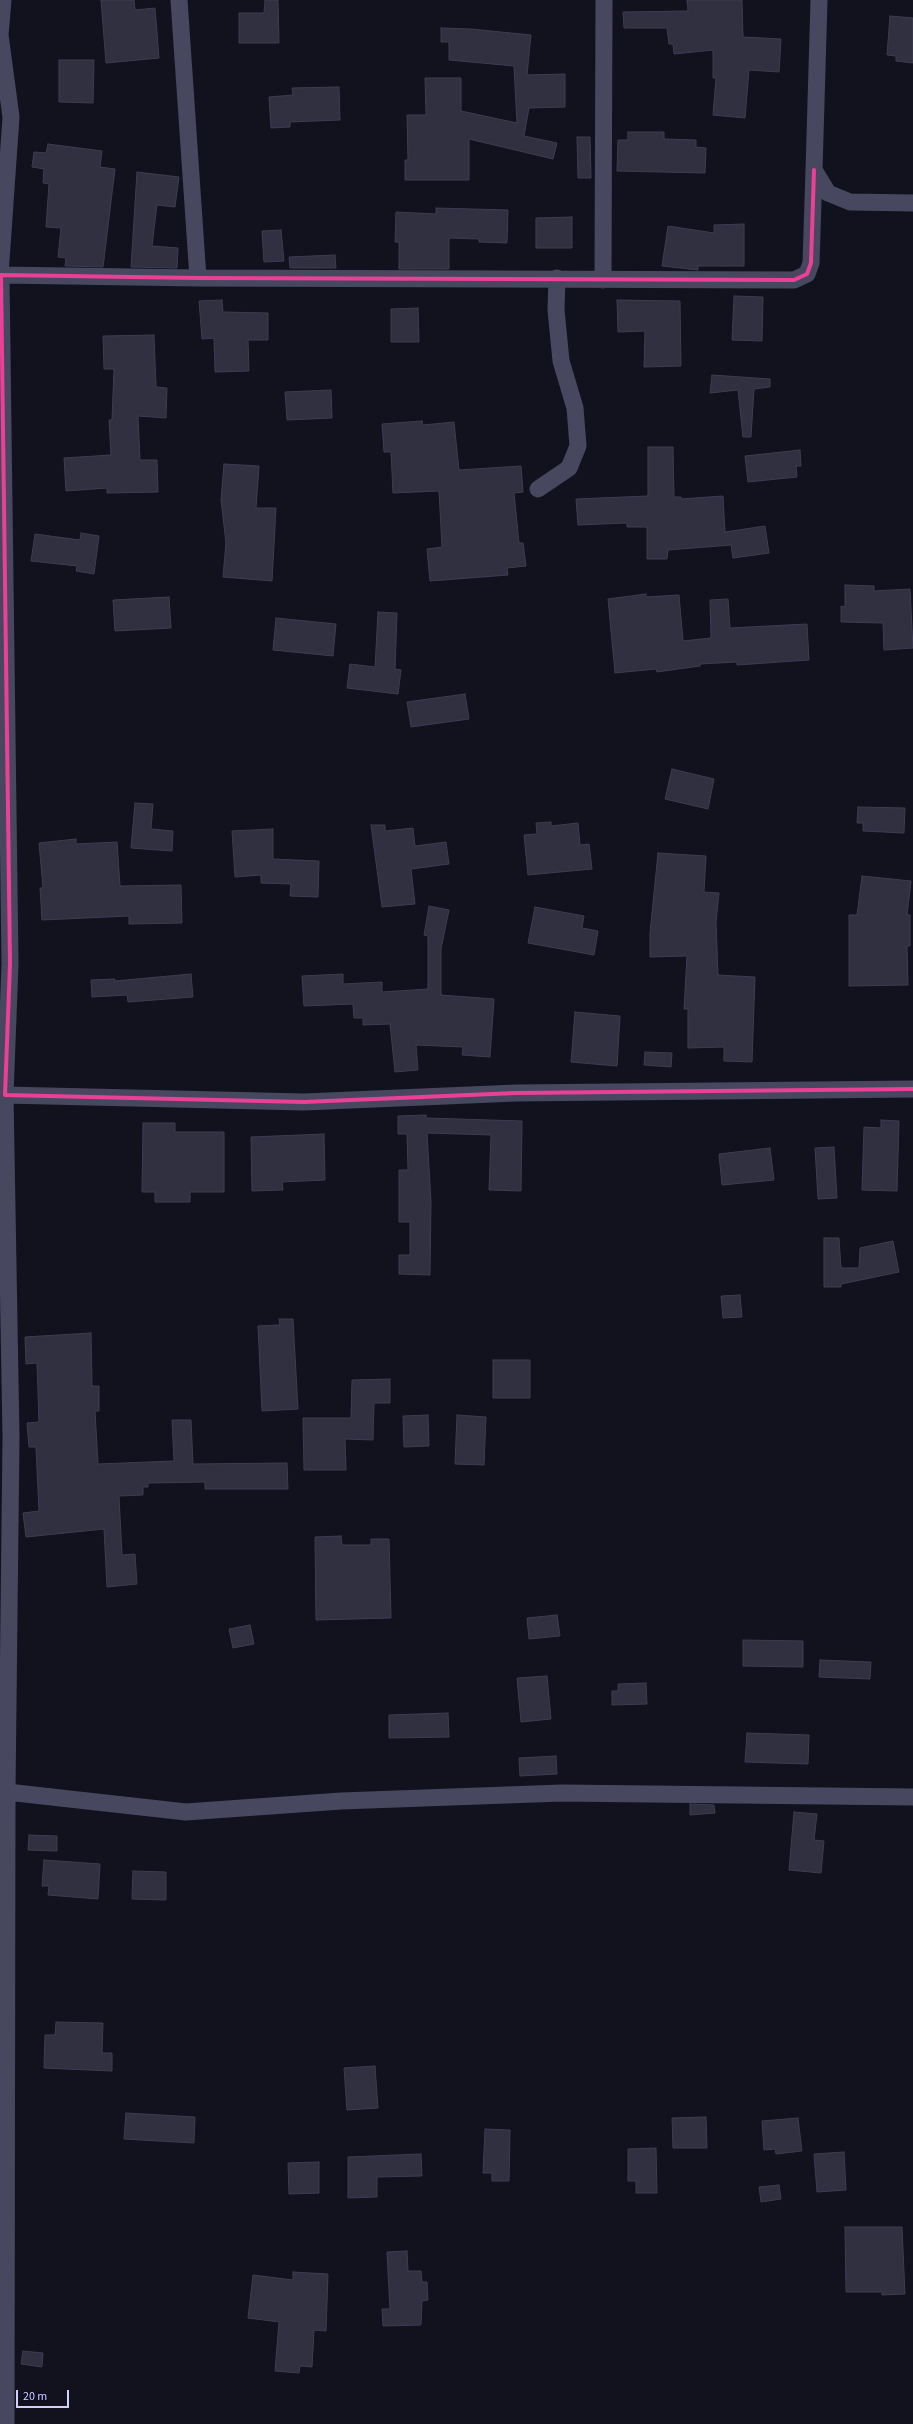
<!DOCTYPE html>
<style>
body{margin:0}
#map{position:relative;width:913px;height:2424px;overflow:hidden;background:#12121e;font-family:"Source Sans 3",sans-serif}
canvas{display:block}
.scale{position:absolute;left:16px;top:2390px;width:53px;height:18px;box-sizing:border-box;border:2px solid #d0d0ff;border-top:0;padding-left:5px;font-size:12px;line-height:14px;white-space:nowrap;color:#d0d0ff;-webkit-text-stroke:3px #0e0d23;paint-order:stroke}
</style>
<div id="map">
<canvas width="913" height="2424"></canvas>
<div class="scale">20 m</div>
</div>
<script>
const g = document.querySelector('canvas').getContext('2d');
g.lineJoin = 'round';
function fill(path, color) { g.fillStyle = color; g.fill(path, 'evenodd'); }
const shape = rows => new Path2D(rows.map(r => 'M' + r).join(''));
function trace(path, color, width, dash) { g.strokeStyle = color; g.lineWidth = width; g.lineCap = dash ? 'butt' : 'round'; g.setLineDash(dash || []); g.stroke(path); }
const building = shape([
 [101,0,134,0,135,10,155,8,159,58,106,63,101,0],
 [265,0,278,0,279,43,239,43,239,13,264,13,265,0],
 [687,0,742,0,743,37,781,39,779,72,749,70,745,118,713,115,716,78,713,78,713,50,674,54,673,44,669,44,667,28,624,28,623,12,688,11,687,0],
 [890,16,913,18,913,63,896,61,896,56,887,55,890,16],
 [441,28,471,29,531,35,527,75,565,74,565,107,529,108,524,136,557,143,553,159,469,139,469,180,405,180,405,160,408,160,407,115,426,115,425,78,461,78,461,111,517,123,514,66,449,60,449,42,441,42,441,28],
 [59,60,94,60,93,103,59,102,59,60],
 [339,87,340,120,290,122,290,127,271,128,269,97,293,95,292,88,339,87],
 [628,132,664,132,664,139,696,140,696,147,706,148,705,173,617,171,618,140,628,140,628,132],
 [577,137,590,137,591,178,578,178,577,137],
 [48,144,102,151,100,167,115,169,103,267,65,266,66,258,58,257,61,228,46,227,49,184,43,183,44,169,32,167,34,152,46,153,48,144],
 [137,172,179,177,175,207,157,205,152,246,178,248,177,268,131,267,137,172],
 [436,208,508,210,507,243,479,242,479,239,449,238,449,269,399,269,399,242,395,242,396,212,436,214,436,208],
 [572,217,572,248,536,248,536,218,572,217],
 [744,224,744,266,698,266,698,270,662,266,668,226,714,233,714,225,744,224],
 [281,230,284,261,264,262,262,231,281,230],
 [335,255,336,268,290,268,289,257,335,255],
 [734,296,763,297,762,341,732,340,734,296],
 [222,300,223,312,268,313,268,340,248,340,249,371,215,372,214,338,202,339,199,301,222,300],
 [617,300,680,301,681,366,644,367,645,331,618,332,617,300],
 [418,308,419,342,391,342,391,309,418,308],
 [154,335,156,387,167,388,166,418,138,416,140,460,157,460,158,492,107,493,107,488,66,491,64,458,111,455,109,420,112,420,114,369,104,369,103,336,154,335],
 [712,375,770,379,770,387,754,389,751,437,743,437,738,390,710,393,712,375],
 [331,390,332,418,287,420,285,392,331,390],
 [422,421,423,425,454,422,459,470,521,466,523,492,514,493,519,543,523,543,526,566,507,568,508,575,430,581,427,549,442,547,439,491,393,493,391,452,384,452,382,424,422,421],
 [648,447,673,447,674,497,681,497,681,499,723,496,725,532,765,526,769,553,733,558,731,545,668,550,667,559,647,559,647,527,627,527,627,523,578,525,576,499,648,496,648,447],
 [800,450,801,466,796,466,797,477,748,482,745,456,800,450],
 [224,464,259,466,256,508,276,508,272,581,223,577,226,543,221,500,224,464],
 [81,533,99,536,94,574,76,571,77,566,31,561,35,534,80,540,81,533],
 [845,585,874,586,874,591,910,589,913,648,884,650,883,623,841,622,841,606,845,607,845,585],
 [646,594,646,597,679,595,683,641,711,638,710,600,728,599,730,628,807,624,809,660,737,665,737,662,700,664,700,666,657,672,656,669,615,673,608,599,646,594],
 [169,597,171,628,115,631,113,600,169,597],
 [378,612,397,613,395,669,401,670,398,694,347,688,350,664,375,667,378,612],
 [276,618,336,624,333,656,273,650,276,618],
 [465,694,469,719,411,727,407,702,465,694],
 [672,769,714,779,708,809,665,799,672,769],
 [135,803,153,804,151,829,173,831,172,851,131,848,135,803],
 [858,807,905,808,904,833,863,831,863,823,857,823,858,807],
 [551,822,551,826,578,823,580,845,589,844,592,869,528,875,524,835,537,834,536,823,551,822],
 [371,825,385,825,385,831,413,828,415,846,446,842,449,864,411,869,415,904,382,907,371,825],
 [273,829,273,859,319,861,318,897,290,896,291,884,261,883,261,875,235,877,232,831,273,829],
 [76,839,76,844,117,842,120,886,181,885,182,923,129,924,129,916,42,920,40,888,43,888,39,843,76,839],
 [658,853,706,856,704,892,719,893,716,922,718,975,755,977,752,1062,724,1061,724,1047,688,1048,688,1009,684,1009,687,956,650,957,650,933,658,853],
 [862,876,911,881,907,915,910,915,910,946,907,946,908,985,849,986,849,915,857,915,862,876],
 [429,906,449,910,441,949,441,995,494,999,490,1057,462,1055,463,1047,416,1045,418,1070,395,1072,390,1024,363,1025,363,1018,354,1018,353,1004,304,1006,302,976,343,974,343,984,382,982,382,992,428,989,428,936,424,935,429,906],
 [535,907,584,916,582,928,598,931,594,955,528,943,535,907],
 [191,974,193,997,128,1002,127,995,92,997,91,980,115,979,115,981,191,974],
 [575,1012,620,1016,617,1066,571,1062,575,1012],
 [645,1052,672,1053,671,1067,644,1065,645,1052],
 [426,1115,426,1118,522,1121,521,1191,489,1190,491,1135,427,1133,431,1202,430,1275,399,1274,399,1255,410,1255,410,1222,399,1222,399,1170,408,1170,407,1134,398,1134,398,1116,426,1115],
 [881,1120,899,1121,897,1191,862,1190,864,1127,881,1128,881,1120],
 [143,1123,175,1123,175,1132,224,1132,224,1192,190,1192,190,1202,155,1202,155,1192,142,1192,143,1123],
 [324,1134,325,1180,282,1182,283,1190,252,1191,251,1137,324,1134],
 [834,1147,837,1198,818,1199,815,1148,834,1147],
 [770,1148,774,1180,722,1185,719,1154,770,1148],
 [824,1238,839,1238,841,1268,859,1268,860,1248,893,1241,899,1272,841,1284,841,1287,824,1287,824,1238],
 [740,1295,742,1317,723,1318,721,1296,740,1295],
 [279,1319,293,1319,298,1409,262,1411,258,1326,280,1325,279,1319],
 [91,1333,92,1386,99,1386,99,1411,95,1411,98,1464,174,1461,172,1420,191,1420,193,1464,287,1463,288,1489,205,1489,205,1482,148,1483,148,1487,143,1487,143,1495,119,1496,122,1555,135,1554,137,1584,107,1587,104,1529,26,1537,23,1513,39,1511,36,1447,29,1447,27,1423,39,1422,37,1363,26,1364,25,1337,91,1333],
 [493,1360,530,1360,530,1398,493,1398,493,1360],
 [390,1379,390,1403,374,1403,373,1440,345,1439,346,1470,304,1470,303,1418,351,1418,352,1380,390,1379],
 [428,1415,429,1446,404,1447,403,1416,428,1415],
 [457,1415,486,1417,484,1465,455,1464,457,1415],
 [341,1536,342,1545,371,1545,371,1539,389,1539,391,1618,316,1620,315,1537,341,1536],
 [557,1615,560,1636,529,1639,527,1618,557,1615],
 [250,1625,254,1644,233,1648,229,1629,250,1625],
 [743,1640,803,1641,803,1667,743,1666,743,1640],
 [820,1660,871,1662,870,1679,819,1677,820,1660],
 [547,1676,551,1719,521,1722,517,1678,547,1676],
 [646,1683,647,1704,612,1705,612,1691,618,1691,618,1684,646,1683],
 [448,1713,449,1737,389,1738,389,1715,448,1713],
 [747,1733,809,1735,808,1764,745,1762,747,1733],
 [556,1756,557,1774,520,1776,519,1758,556,1756],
 [690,1804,714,1805,715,1813,690,1815,690,1804],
 [794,1812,817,1814,814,1840,824,1841,821,1873,789,1870,794,1812],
 [29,1835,57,1836,57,1851,28,1850,29,1835],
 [44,1860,100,1864,98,1899,48,1895,49,1886,42,1886,44,1860],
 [133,1871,166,1872,166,1900,132,1899,133,1871],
 [56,2022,103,2023,102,2053,112,2053,112,2071,44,2068,45,2035,55,2035,56,2022],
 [375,2066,378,2108,347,2110,344,2068,375,2066],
 [126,2113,195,2117,194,2143,124,2139,126,2113],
 [706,2117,707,2148,673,2148,672,2118,706,2117],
 [798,2118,802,2151,776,2154,775,2149,764,2150,762,2121,798,2118],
 [485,2129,510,2130,509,2181,492,2181,492,2173,483,2173,485,2129],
 [656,2148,657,2193,636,2193,636,2181,628,2181,628,2149,656,2148],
 [844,2152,846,2190,817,2192,814,2154,844,2152],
 [421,2154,422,2176,377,2177,377,2197,348,2198,348,2157,421,2154],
 [319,2162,319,2193,289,2194,288,2163,319,2162],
 [779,2185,781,2199,761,2202,759,2187,779,2185],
 [845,2227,902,2227,905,2294,882,2295,882,2292,846,2292,845,2227],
 [407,2251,408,2271,421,2271,422,2282,427,2282,428,2300,422,2301,421,2325,383,2326,382,2309,390,2309,387,2252,407,2251],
 [293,2272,328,2274,326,2331,314,2330,312,2367,300,2366,299,2373,275,2371,279,2322,248,2318,253,2275,293,2280,293,2272],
 [23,2351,43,2353,42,2367,21,2364,23,2351]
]);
fill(building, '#303041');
trace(building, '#3e3c53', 1);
trace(shape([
 [179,0,198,278],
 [819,0,814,170,828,193,850,202,913,203],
 [814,170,811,263,807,274,794,280,198,278,1,275,10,964,5,1095,304,1102,516,1093,913,1089],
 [0,275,11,117,0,35,3,0],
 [603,280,604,0],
 [538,489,569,468,578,446,575,408,561,361,556,310,557,278],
 [0,1095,5,1095,11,1437,7,1792,186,1812,341,1801,562,1793,913,1797],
 [0,1792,7,1792,6,2424]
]), '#47485f', 17);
trace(shape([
 [814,170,811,263,807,274,794,280,198,278,1,275,10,964,5,1095,304,1102,516,1093,913,1089]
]), '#ea4096', 4);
</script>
